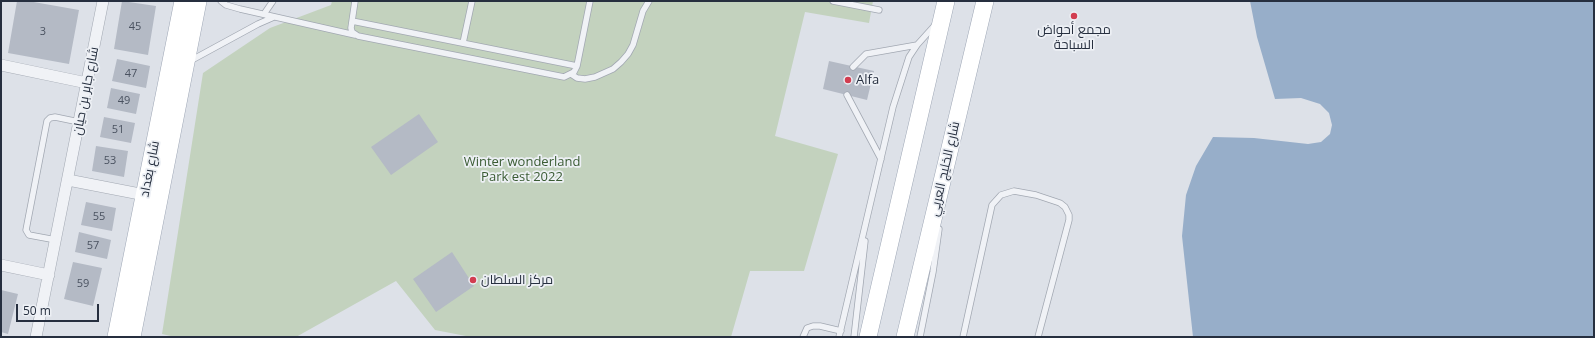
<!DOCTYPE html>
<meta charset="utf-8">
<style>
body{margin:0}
#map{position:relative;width:1595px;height:338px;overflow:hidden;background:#dde1e8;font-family:"Open Sans",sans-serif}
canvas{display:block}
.frame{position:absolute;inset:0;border:2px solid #262f3f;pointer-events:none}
.scale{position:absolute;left:16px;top:304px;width:83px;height:18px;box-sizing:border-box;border:2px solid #262f3f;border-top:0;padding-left:5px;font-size:12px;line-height:14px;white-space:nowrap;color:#262f3f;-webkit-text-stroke:3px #edf0f5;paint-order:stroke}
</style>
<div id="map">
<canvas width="1595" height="338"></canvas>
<div class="frame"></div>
<div class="scale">50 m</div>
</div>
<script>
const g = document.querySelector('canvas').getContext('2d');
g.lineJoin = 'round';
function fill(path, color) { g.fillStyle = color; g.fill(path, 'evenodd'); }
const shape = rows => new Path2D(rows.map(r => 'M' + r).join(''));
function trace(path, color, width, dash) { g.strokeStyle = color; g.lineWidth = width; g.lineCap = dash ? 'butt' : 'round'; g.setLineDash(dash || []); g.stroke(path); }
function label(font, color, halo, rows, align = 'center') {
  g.font = font + ' "Open Sans",Cairo,sans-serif'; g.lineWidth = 3.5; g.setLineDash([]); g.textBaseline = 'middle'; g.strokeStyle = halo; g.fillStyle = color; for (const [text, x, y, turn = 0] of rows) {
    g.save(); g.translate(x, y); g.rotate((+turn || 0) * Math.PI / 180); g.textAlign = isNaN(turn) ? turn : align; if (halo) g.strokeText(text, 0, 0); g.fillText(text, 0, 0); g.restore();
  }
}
fill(shape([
 [332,1,873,1,869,23,805,12,775,136,838,154,804,271,750,271,731,337,471,337,435,330,396,281,296,337,175,337,162,334,203,73,270,28,331,5]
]), '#c3d2be');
fill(shape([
 [1250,1,1594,1,1594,337,1193,337,1182,236,1186,195,1196,166,1213,137,1254,138,1308,144,1321,142,1330,134,1332,125,1329,113,1320,104,1301,98,1275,99,1257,37]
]), '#97aec9');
fill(shape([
 [17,1,28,1,79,10,69,64,8,53],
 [122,1,156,6,148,55,114,49],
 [117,59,150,66,146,88,112,81],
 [829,61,874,71,867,100,823,89],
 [111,88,140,94,136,114,107,108],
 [419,114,438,142,391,175,371,147],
 [104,117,135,123,131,143,100,137],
 [96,146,128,151,124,177,92,171],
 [86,202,116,208,112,231,81,225],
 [79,232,111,240,107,259,75,252],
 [452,252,474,286,436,312,413,279],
 [73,262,102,268,93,306,64,299],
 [1,290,18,294,8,334,1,332]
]), '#b4bac5');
const lane = shape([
 [221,1,226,5,240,9,355,35],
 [355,1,351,28,352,32,358,36,564,77,574,72,577,66,590,1],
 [833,1,879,10],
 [264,14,273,1],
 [352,21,577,66],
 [463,43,472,1],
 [190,61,258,24,274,17],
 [853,67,866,54,917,45],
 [571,74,577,78,585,79,595,77,613,69,621,62,628,54,633,45,643,11,649,1],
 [847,95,881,159],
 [56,240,29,235,26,230,47,121,50,118,55,117,79,122],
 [803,337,807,328,813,326,820,326,841,331],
 [839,337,893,107,909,57,917,45,935,25],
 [854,337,865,241],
 [920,337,933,272,939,229],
 [963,337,992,205,1001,195,1014,191,1036,195,1060,203,1065,207,1069,215,1069,220,1038,337]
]);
const street = shape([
 [1,65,87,83],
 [68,180,145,195],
 [1,265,49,275],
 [36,337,103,1]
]);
const primary = shape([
 [116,337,183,1],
 [132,337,198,1],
 [868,337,946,1],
 [905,337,985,1]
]);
trace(lane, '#a2a8b2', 7);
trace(street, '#a2a8b2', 12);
trace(primary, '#9ca5b4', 18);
trace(lane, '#f0f2f6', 5.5);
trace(street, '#f0f2f6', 11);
trace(primary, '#fff', 17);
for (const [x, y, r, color] of [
 [1074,16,4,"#d23d50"],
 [848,80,4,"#d23d50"],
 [473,280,4,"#d23d50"]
]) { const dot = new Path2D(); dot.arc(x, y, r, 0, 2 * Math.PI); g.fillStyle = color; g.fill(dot); trace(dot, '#edf0f5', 1.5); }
label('11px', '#4a5260', null, [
 ["45",135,27],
 ["3",43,32],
 ["47",131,74],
 ["49",124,101],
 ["51",118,130],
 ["53",110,161],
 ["55",99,217],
 ["57",93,246],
 ["59",83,284]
]);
label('13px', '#262f3f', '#edf0f5', [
 ["مجمع أحواض",1074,30,"center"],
 ["السباحة",1074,45,"center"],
 ["Alfa",856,80],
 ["مركز السلطان",481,280]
], 'left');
label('13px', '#262f3f', '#edf0f5', [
 ["شارع جابر بن حيان",86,91,-79],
 ["شارع بغداد",150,169,-79],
 ["شارع الخليج العربي",945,169,-77]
]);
label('13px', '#3a5b33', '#edf0f5', [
 ["Winter wonderland",522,162],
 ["Park est 2022",522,177]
]);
</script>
